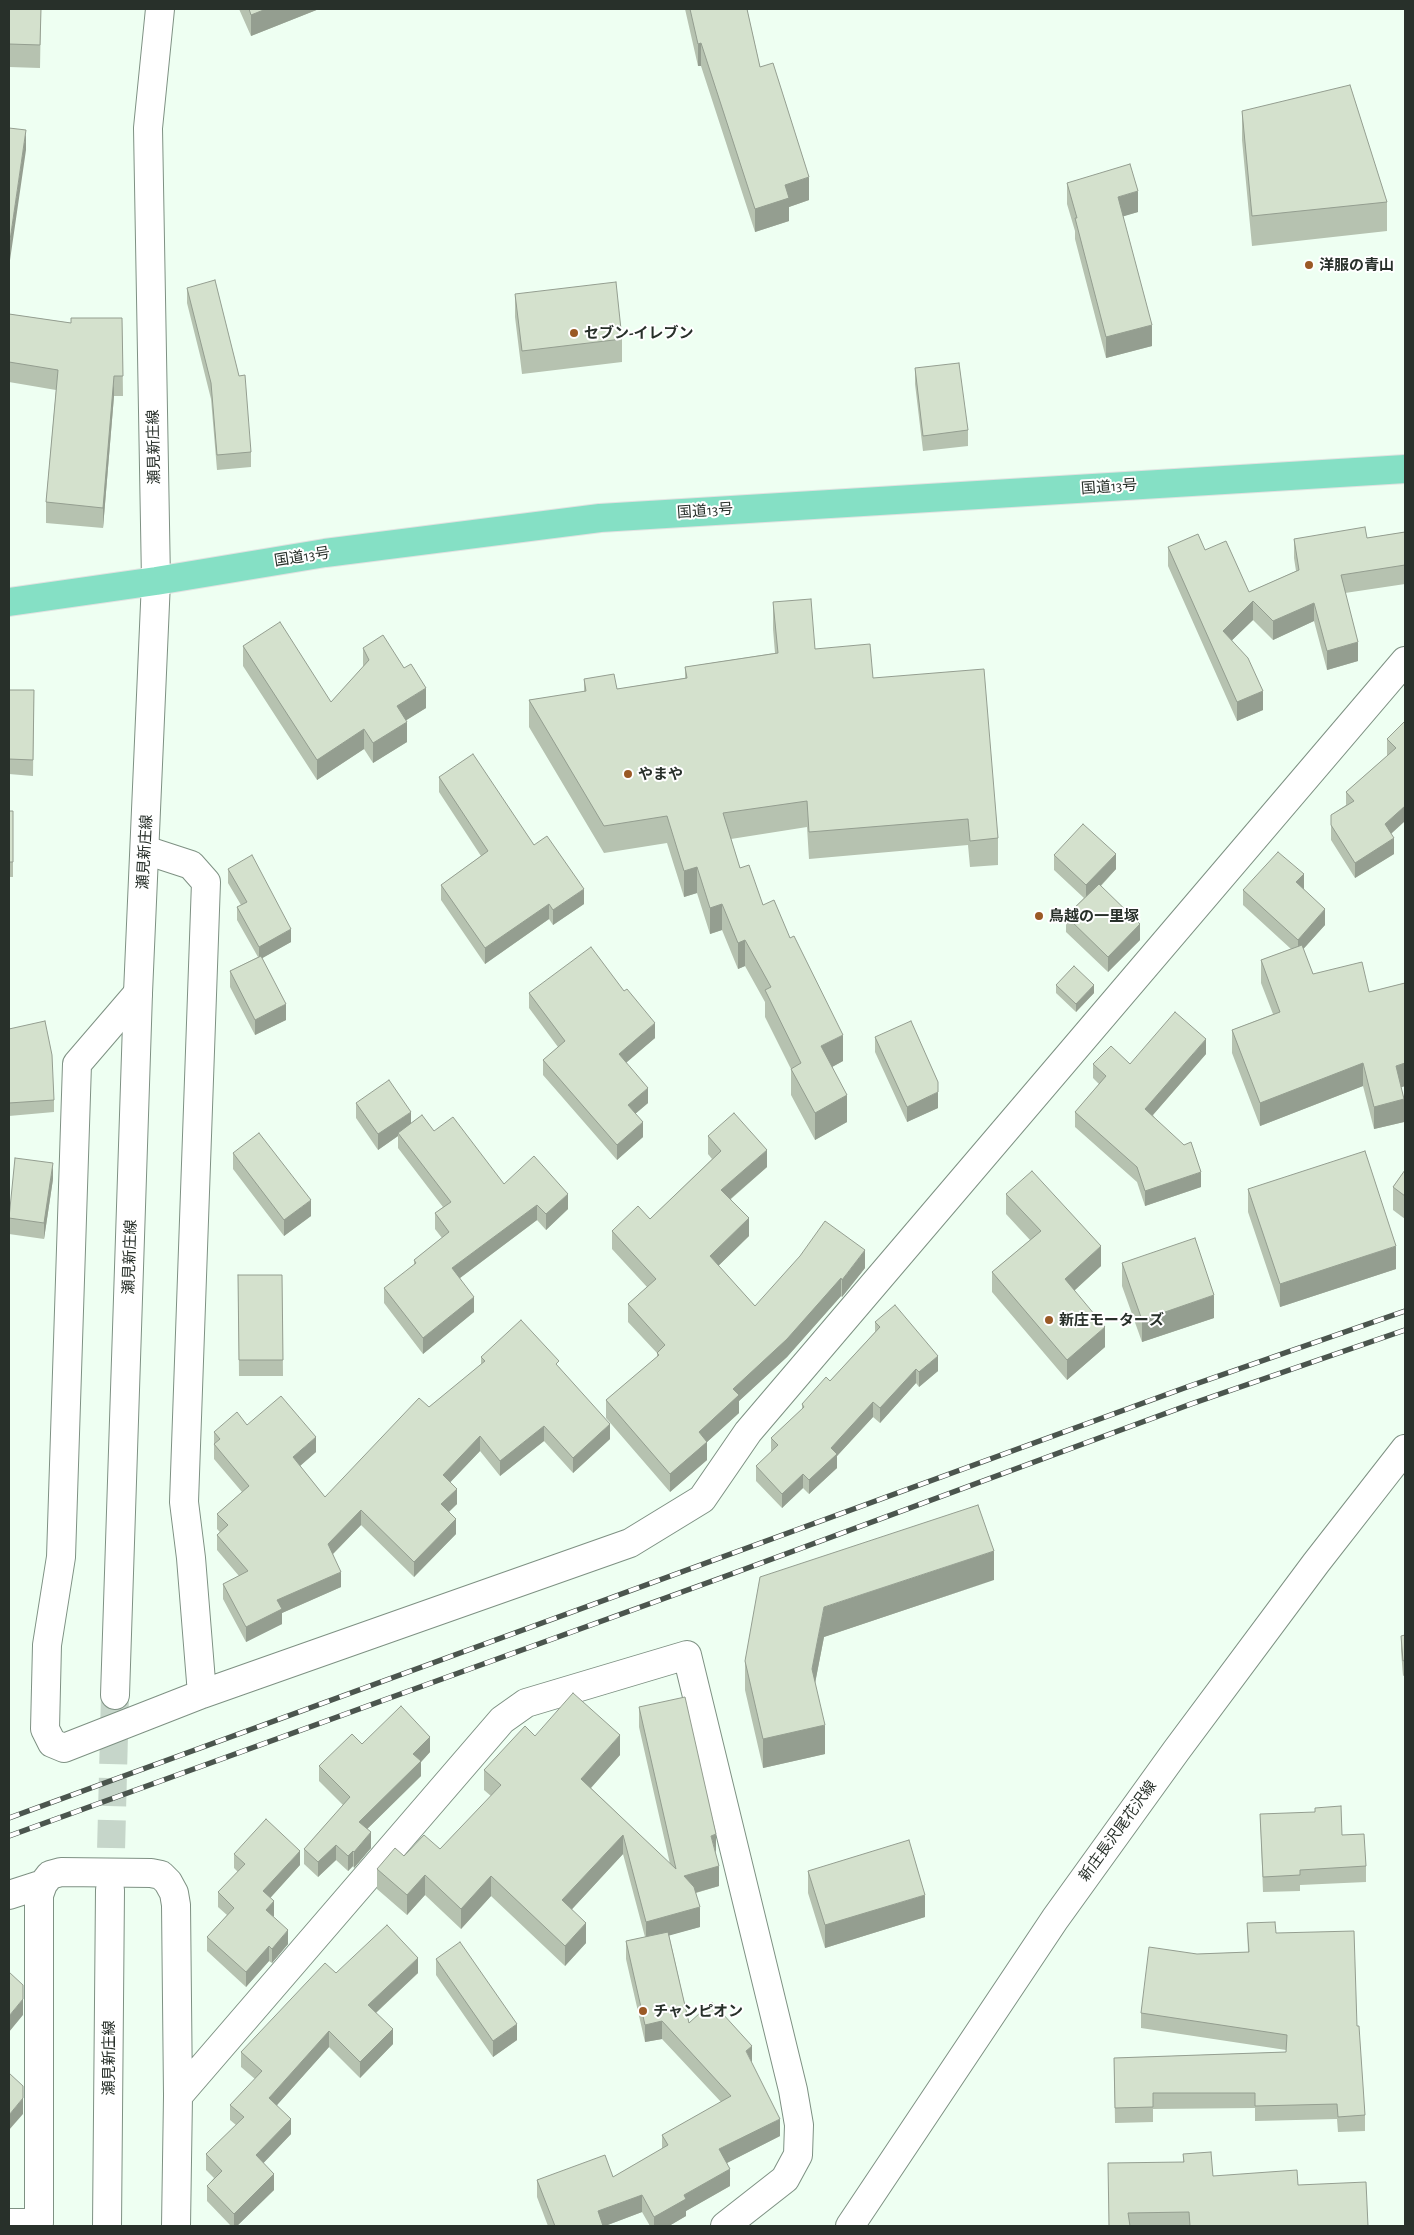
<!DOCTYPE html>
<meta charset="utf-8">
<style>
body{margin:0}
#map{position:relative;width:1414px;height:2235px;overflow:hidden;background:#eefff2;font-family:"Alegreya Sans",sans-serif}
canvas{display:block}
.frame{position:absolute;inset:0;border:10px solid #28302a;pointer-events:none}
</style>
<div id="map">
<canvas width="1414" height="2235"></canvas>
<div class="frame"></div>
</div>
<script>
const g = document.querySelector('canvas').getContext('2d');
g.lineJoin = 'round';
const shape = rows => new Path2D(rows.map(r => 'M' + r).join(''));
function trace(path, color, width, dash) { g.strokeStyle = color; g.lineWidth = width; g.lineCap = dash ? 'butt' : 'round'; g.setLineDash(dash || []); g.stroke(path); }
function fill(path, color) { g.fillStyle = color; g.fill(path, 'evenodd'); }
function label(font, color, halo, rows, align = 'center') {
  g.font = font + ' "Alegreya Sans","Noto Sans JP",sans-serif'; g.lineWidth = 4; g.setLineDash([]); g.textBaseline = 'middle'; g.strokeStyle = halo; g.fillStyle = color; for (const [text, x, y, turn = 0] of rows) {
    g.save(); g.translate(x, y); g.rotate((+turn || 0) * Math.PI / 180); g.textAlign = isNaN(turn) ? turn : align; if (halo) g.strokeText(text, 0, 0); g.fillText(text, 0, 0); g.restore();
  }
}
trace(shape([
 [110,1890,115,1695]
]), '#c6d6ca', 28, [28, 14]);
const street = shape([
 [145,850,191,865,206,882,184,1502,191,1558,202,1694],
 [138,993,77,1064,61,1557,47,1645,45,1729,52,1743,64,1748,202,1694,630,1543,702,1499,748,1432,1405,661],
 [9,1895,43,1884],
 [178,2096,502,1720,526,1703,687,1655,793,2090,799,2125,798,2155,785,2179,725,2226],
 [9,2223,39,2223,39,1895,43,1884,50,1875,61,1872,151,1873,161,1875,168,1882,174,1893,176,1905,178,2096,176,2226]
]);
const secondary = shape([
 [115,1695,138,993,156,581,148,128,160,9],
 [107,2226,110,1890],
 [850,2226,1055,1919,1176,1751,1316,1563,1405,1449]
]);
const highway = shape([
 [9,602,156,581,325,553,600,518,1405,469]
]);
trace(street, '#7e9183', 30);
trace(secondary, '#7e9183', 30);
trace(highway, '#e1e2e1', 30);
trace(street, '#fff', 28);
trace(secondary, '#fff', 28);
trace(highway, '#85e0c5', 28);
const rail = shape([
 [9,1818,1187,1387,1405,1311],
 [9,1836,726,1576,1191,1404,1405,1330]
]);
trace(rail, '#4b554e', 5.5);
trace(rail, '#fff', 4, [11]);
fill(shape([
 [9,9,41,9,40,68,9,67],
 [239,9,319,9,251,36],
 [685,9,747,9,760,67,809,200,789,207,789,221,755,232,701,66,698,66],
 [1242,111,1387,202,1387,231,1252,246,1242,140],
 [1067,183,1138,212,1123,216,1152,346,1106,358,1075,239,1075,231,1067,204],
 [187,288,251,452,251,467,217,470,211,399,187,303],
 [515,294,622,339,622,362,522,374,515,317],
 [9,314,71,323,122,318,123,396,114,396,103,528,46,523,46,502,56,390,9,382],
 [915,368,968,430,968,446,923,451,915,384],
 [1405,532,1405,584,1345,593,1358,661,1327,670,1314,621,1273,640,1253,620,1232,640,1263,710,1237,721,1168,566,1168,547,1205,550,1249,592,1296,571,1294,558,1294,539,1367,538],
 [773,602,815,649,873,678,998,838,998,865,970,867,968,845,809,859,807,827,731,839,740,868,763,905,790,938,843,1061,832,1067,847,1122,815,1140,791,1095,791,1069,765,1017,765,1002,745,966,738,969,722,930,710,934,697,893,684,897,667,843,604,853,529,727,529,700,584,692,584,679,617,689,685,678,685,667,775,653,773,629],
 [243,646,331,702,363,667,363,648,426,708,406,720,407,742,373,763,364,749,317,780,243,666],
 [9,690,34,690,33,776,9,774],
 [1405,721,1405,821,1391,834,1394,854,1355,878,1331,840,1331,815,1346,805,1346,792,1388,755,1387,755,1387,739],
 [439,777,534,845,584,904,553,925,549,919,485,964,441,900,441,885,481,856,439,792],
 [9,811,13,811,13,877,9,877],
 [1054,855,1116,869,1101,886,1140,940,1108,972,1066,932,1066,916,1084,898,1054,870],
 [228,869,291,942,262,958,286,1020,255,1035,230,987,230,971,258,957,237,920,237,907,241,905,228,883],
 [1304,889,1325,925,1303,949,1313,974,1369,992,1405,983,1405,1086,1401,1087,1404,1122,1374,1129,1363,1086,1260,1126,1232,1053,1232,1030,1273,1014,1261,983,1261,960,1291,949,1243,905,1243,890],
 [1056,985,1094,993,1076,1012,1056,993],
 [529,993,655,1038,626,1062,648,1103,635,1114,643,1137,617,1160,543,1075,543,1060,558,1047,529,1008],
 [9,1029,54,1100,54,1112,9,1116],
 [875,1037,938,1108,907,1122,875,1052],
 [1206,1054,1153,1115,1201,1187,1145,1206,1137,1182,1075,1127,1075,1112,1099,1084,1093,1078,1093,1064,1130,1064],
 [356,1103,411,1124,434,1131,504,1184,568,1209,546,1230,537,1220,460,1278,474,1312,423,1354,384,1303,384,1288,414,1265,414,1260,442,1238,435,1229,435,1213,443,1207,398,1148,398,1136,378,1150,356,1118],
 [708,1136,767,1167,731,1199,749,1236,718,1266,755,1306,865,1268,842,1297,841,1296,787,1357,739,1401,739,1413,707,1442,707,1460,670,1492,606,1418,606,1400,657,1357,657,1353,628,1322,628,1304,647,1287,612,1249,612,1231,650,1219,712,1159,708,1154],
 [233,1153,311,1216,284,1236,233,1169],
 [1405,1170,1405,1219,1393,1210,1393,1187],
 [53,1179,44,1239,9,1234,9,1218],
 [1248,1189,1396,1269,1280,1307,1248,1212],
 [1006,1194,1101,1266,1074,1291,1105,1347,1067,1380,992,1292,992,1272,1030,1240,1006,1214],
 [1122,1263,1214,1318,1142,1342,1122,1286],
 [238,1275,282,1275,283,1376,239,1376],
 [875,1322,938,1371,919,1387,916,1383,880,1423,873,1417,837,1456,837,1468,809,1494,803,1488,782,1508,756,1481,756,1466,771,1452,771,1438,802,1409,802,1404,830,1381,875,1332],
 [481,1357,559,1367,610,1439,573,1473,544,1441,500,1476,480,1451,450,1482,457,1504,449,1512,456,1534,414,1577,361,1525,333,1554,341,1587,282,1613,282,1624,246,1642,223,1599,223,1584,239,1576,217,1550,217,1535,220,1532,217,1529,217,1514,242,1492,214,1459,214,1432,247,1425,316,1452,300,1466,325,1497,429,1407,481,1365],
 [994,1580,824,1637,815,1683,825,1754,763,1768,745,1690,745,1661],
 [1405,1635,1405,1675,1403,1676,1401,1651,1401,1636],
 [639,1707,716,1854,719,1886,696,1893,700,1927,669,1935,689,2023,752,2063,780,2136,727,2163,730,2186,686,2211,686,2216,669,2226,650,2226,642,2212,605,2226,548,2226,537,2197,537,2180,613,2177,662,2149,662,2135,721,2102,662,2039,645,2042,626,1959,626,1941,645,1937,623,1854,572,1909,586,1943,565,1966,491,1896,461,1929,425,1895,407,1915,377,1889,377,1869,404,1856,440,1849,491,1796,484,1790,484,1770,535,1736,620,1755,591,1788,670,1864,639,1727],
 [362,1744,430,1752,421,1762,421,1776,367,1829,371,1848,354,1868,353,1866,348,1871,336,1860,318,1877,304,1864,304,1849,343,1805,319,1781,319,1766],
 [1260,1814,1342,1835,1366,1866,1366,1882,1300,1885,1300,1891,1263,1892],
 [234,1854,300,1865,270,1898,273,1916,288,1944,272,1963,269,1961,246,1987,207,1951,207,1937,227,1915,218,1907,218,1892,238,1872,234,1868],
 [808,1871,925,1917,825,1948,808,1893],
 [1247,1923,1276,1933,1357,2026,1365,2115,1365,2131,1338,2132,1337,2119,1255,2121,1255,2108,1153,2109,1153,2122,1115,2123,1114,2058,1286,2052,1286,2050,1141,2028,1141,2013,1197,1954,1248,1952],
 [436,1959,517,2040,493,2057,436,1975],
 [336,1973,418,1973,376,2013,393,2044,360,2078,329,2047,277,2105,291,2134,263,2163,274,2190,237,2226,231,2226,207,2201,207,2186,214,2178,206,2170,206,2154,236,2125,230,2120,230,2105,255,2079,241,2067,241,2052],
 [1183,2154,1213,2176,1298,2185,1368,2226,1109,2226,1183,2162]
]), '#b6c2b0');
fill(shape([
 [266,9,319,9,251,36,251,15],
 [701,43,701,66,698,66,698,44],
 [26,130,26,150,9,267,9,247],
 [809,177,809,200,789,207,789,221,755,232,755,209,785,185],
 [1138,191,1138,212,1118,218,1118,197],
 [1152,325,1152,346,1106,358,1106,337],
 [114,376,114,396,103,528,103,508],
 [1253,601,1253,620,1223,649,1223,631],
 [1314,603,1314,621,1273,640,1273,621],
 [1358,642,1358,661,1327,670,1327,651],
 [426,688,426,708,397,726,397,706],
 [1263,691,1263,710,1237,721,1237,702],
 [407,722,407,742,373,763,373,743],
 [364,729,364,749,317,780,317,760],
 [1405,806,1405,821,1385,839,1385,824],
 [1394,838,1394,854,1355,878,1355,863],
 [1116,854,1116,869,1086,901,1086,885],
 [697,867,697,893,684,897,684,871],
 [1304,874,1304,890,1296,882],
 [584,889,584,904,553,925,553,910],
 [549,904,549,919,485,964,485,948],
 [722,904,722,930,710,934,710,908],
 [1325,909,1325,925,1298,955,1298,940],
 [1140,924,1140,940,1108,972,1108,957],
 [291,929,291,942,259,960,259,947],
 [745,940,745,966,738,969,738,943],
 [1094,985,1094,993,1076,1012,1076,1004],
 [286,1004,286,1020,255,1035,255,1020],
 [655,1023,655,1038,619,1069,619,1054],
 [843,1035,843,1061,821,1073,821,1046],
 [1206,1039,1206,1054,1145,1124,1145,1109],
 [1363,1063,1363,1086,1260,1126,1260,1103],
 [1405,1063,1405,1086,1396,1089,1396,1066],
 [648,1088,648,1103,628,1120,628,1105],
 [938,1092,938,1108,907,1122,907,1107],
 [847,1095,847,1122,815,1140,815,1113],
 [1404,1099,1404,1122,1374,1129,1374,1107],
 [411,1112,411,1128,398,1133,398,1136,378,1150,378,1134],
 [643,1122,643,1137,617,1160,617,1145],
 [767,1150,767,1167,721,1207,721,1190],
 [53,1163,53,1179,44,1239,44,1223],
 [1201,1172,1201,1187,1145,1206,1145,1191],
 [568,1194,568,1209,546,1230,546,1214],
 [311,1200,311,1216,284,1236,284,1220],
 [537,1205,537,1220,452,1284,452,1268],
 [749,1218,749,1236,710,1274,710,1256],
 [1101,1246,1101,1266,1065,1299,1065,1279],
 [1396,1246,1396,1269,1280,1307,1280,1284],
 [865,1250,865,1268,842,1297,842,1280],
 [841,1278,841,1296,787,1357,739,1401,739,1413,707,1442,707,1460,670,1492,670,1474,699,1432,733,1389],
 [1214,1295,1214,1318,1142,1342,1142,1320],
 [474,1297,474,1312,423,1354,423,1338],
 [1105,1327,1105,1347,1067,1380,1067,1360],
 [938,1356,938,1371,919,1387,919,1372],
 [916,1369,916,1383,880,1423,880,1408],
 [873,1402,873,1417,837,1456,837,1468,809,1494,809,1480,831,1448],
 [610,1424,610,1439,573,1473,573,1458],
 [544,1426,544,1441,500,1476,500,1461],
 [480,1436,480,1451,443,1490,443,1475],
 [316,1437,316,1452,293,1472,293,1457],
 [803,1474,803,1488,782,1508,782,1494],
 [457,1489,457,1504,441,1519,441,1504],
 [361,1510,361,1525,328,1559,328,1544],
 [456,1519,456,1534,414,1577,414,1562],
 [994,1551,994,1580,824,1637,812,1699,812,1669,824,1607],
 [341,1572,341,1587,282,1613,282,1624,246,1642,246,1627,277,1600],
 [825,1725,825,1754,763,1768,763,1739],
 [620,1735,620,1755,581,1799,581,1779],
 [430,1737,430,1752,421,1762,421,1776,359,1837,359,1822,413,1754],
 [371,1832,371,1848,354,1868,354,1852],
 [716,1834,716,1854,711,1836],
 [623,1835,623,1854,562,1920,562,1900],
 [336,1845,336,1860,318,1877,318,1862],
 [300,1851,300,1865,263,1906,263,1891],
 [353,1851,353,1866,348,1871,348,1856],
 [719,1866,719,1886,684,1896,684,1876],
 [425,1875,425,1895,407,1915,407,1895],
 [491,1876,491,1896,461,1929,461,1909],
 [925,1895,925,1917,825,1948,825,1925],
 [274,1901,274,1916,266,1924,266,1910],
 [700,1907,700,1927,646,1942,646,1922],
 [586,1923,586,1943,565,1966,565,1946],
 [288,1930,288,1944,272,1963,272,1949],
 [269,1946,269,1961,246,1987,246,1972],
 [418,1958,418,1973,368,2020,368,2005],
 [23,1999,23,2015,9,2032,9,2016],
 [662,2021,662,2039,645,2042,645,2025],
 [517,2024,517,2040,493,2057,493,2041],
 [393,2029,393,2044,360,2078,360,2062],
 [329,2031,329,2047,269,2114,269,2098],
 [752,2046,752,2063,746,2051],
 [23,2098,23,2114,9,2130,9,2115],
 [291,2119,291,2134,256,2171,256,2155],
 [780,2119,780,2136,719,2167,719,2149],
 [730,2169,730,2186,686,2211,686,2216,669,2226,654,2226,654,2217,684,2195],
 [274,2174,274,2190,237,2226,234,2226,234,2214],
 [642,2195,642,2212,605,2226,598,2226,598,2211]
]), '#949e90');
const building = shape([
 [9,9,41,9,40,45,9,44,9,9],
 [249,9,266,9,251,15,249,9],
 [690,9,747,9,760,67,773,63,809,177,785,185,789,198,755,209,701,43,698,44,690,9],
 [1350,85,1387,202,1252,216,1242,111,1350,85],
 [9,128,26,130,9,247,9,128],
 [1130,164,1138,191,1118,197,1152,325,1106,337,1075,218,1077,218,1067,183,1130,164],
 [215,280,239,376,245,375,251,452,217,455,211,383,187,288,215,280],
 [616,282,622,339,522,351,515,294,616,282],
 [9,314,71,323,71,318,122,318,123,376,114,376,103,508,46,502,58,370,9,362,9,314],
 [959,363,968,430,923,436,915,368,959,363],
 [1365,527,1367,538,1405,532,1405,565,1341,575,1358,642,1327,651,1314,603,1273,621,1253,601,1223,631,1248,658,1263,691,1237,702,1168,547,1198,534,1205,550,1226,541,1249,592,1299,570,1294,539,1365,527],
 [811,599,815,649,870,644,873,678,984,669,998,838,970,841,968,819,809,832,807,801,723,813,740,868,749,865,763,905,774,900,790,938,794,936,843,1035,821,1046,847,1095,815,1113,791,1069,801,1063,765,990,771,987,745,940,738,943,722,904,710,908,697,867,684,871,667,816,604,826,529,700,586,691,584,679,614,674,617,689,687,678,685,667,778,653,773,602,811,599],
 [280,622,331,702,369,660,363,648,383,635,404,668,411,664,426,688,397,706,407,722,373,743,364,729,317,760,243,646,280,622],
 [9,690,34,690,33,760,9,759,9,690],
 [1405,721,1405,806,1385,824,1394,838,1355,863,1331,825,1331,815,1354,801,1346,792,1396,748,1387,739,1405,721],
 [473,754,534,845,547,836,584,889,553,910,549,904,485,948,441,885,488,851,439,777,473,754],
 [9,811,13,811,13,862,9,862,9,811],
 [1083,824,1116,854,1086,885,1054,855,1083,824],
 [1278,852,1304,874,1296,882,1325,909,1298,940,1243,890,1278,852],
 [252,855,291,929,259,947,237,907,247,902,228,869,252,855],
 [1099,884,1140,924,1108,957,1066,916,1099,884],
 [1302,945,1313,974,1362,962,1369,992,1405,983,1405,1063,1396,1066,1404,1099,1374,1107,1363,1063,1260,1103,1232,1030,1280,1012,1261,960,1302,945],
 [591,947,624,991,627,989,655,1023,619,1054,648,1088,628,1105,643,1122,617,1145,543,1060,565,1041,529,993,591,947],
 [261,956,286,1004,255,1020,230,971,261,956],
 [1074,966,1094,985,1076,1004,1056,985,1074,966],
 [1175,1012,1206,1039,1145,1109,1184,1145,1191,1142,1201,1172,1145,1191,1137,1167,1075,1112,1106,1076,1093,1064,1111,1046,1130,1064,1175,1012],
 [45,1021,52,1055,54,1100,9,1103,9,1029,45,1021],
 [911,1021,938,1082,938,1092,907,1107,875,1037,911,1021],
 [389,1080,411,1112,378,1134,356,1103,389,1080],
 [734,1113,767,1150,721,1190,749,1218,710,1256,755,1306,800,1256,825,1221,865,1250,842,1280,841,1278,787,1339,733,1389,739,1395,699,1432,707,1442,670,1474,606,1400,659,1355,657,1353,665,1345,628,1304,656,1279,612,1231,638,1206,650,1219,721,1151,708,1136,734,1113],
 [422,1115,434,1131,453,1117,504,1184,534,1156,568,1194,546,1214,537,1205,452,1268,474,1297,423,1338,384,1288,416,1263,414,1260,449,1232,435,1213,451,1202,398,1133,422,1115],
 [259,1133,311,1200,284,1220,233,1153,259,1133],
 [1365,1151,1396,1246,1280,1284,1248,1189,1365,1151],
 [15,1158,53,1163,44,1223,9,1218,15,1158],
 [1405,1170,1405,1196,1393,1187,1405,1170],
 [1032,1171,1101,1246,1065,1279,1105,1327,1067,1360,992,1272,1041,1231,1006,1194,1032,1171],
 [1195,1238,1214,1295,1142,1320,1122,1263,1195,1238],
 [238,1275,282,1275,283,1360,239,1360,238,1275],
 [895,1305,938,1356,919,1372,916,1369,880,1408,873,1402,831,1448,837,1454,809,1480,803,1474,782,1494,756,1466,778,1445,771,1438,804,1407,802,1404,826,1377,830,1381,880,1327,875,1322,895,1305],
 [521,1320,559,1361,556,1364,610,1424,573,1458,544,1426,500,1461,480,1436,443,1475,457,1489,441,1504,456,1519,414,1562,361,1510,328,1544,341,1572,277,1600,282,1609,246,1627,223,1584,248,1571,217,1535,228,1525,217,1514,249,1486,214,1444,220,1439,214,1432,237,1412,247,1425,281,1396,316,1437,293,1457,325,1497,419,1398,429,1407,485,1361,481,1357,521,1320],
 [978,1505,994,1551,824,1607,812,1669,825,1725,763,1739,745,1661,760,1577,978,1505],
 [1405,1635,1405,1660,1403,1661,1401,1636,1405,1635],
 [573,1693,620,1735,581,1779,676,1869,639,1707,685,1697,716,1834,711,1836,719,1866,684,1876,694,1887,700,1907,646,1922,623,1835,562,1900,586,1923,565,1946,491,1876,461,1909,425,1875,407,1895,377,1869,395,1848,404,1856,424,1835,440,1849,501,1785,484,1770,525,1726,535,1736,573,1693],
 [401,1706,430,1737,413,1754,421,1761,359,1822,371,1832,354,1852,353,1851,348,1856,336,1845,318,1862,304,1849,350,1797,319,1766,352,1734,362,1744,401,1706],
 [1341,1806,1342,1835,1364,1834,1366,1866,1300,1870,1300,1875,1263,1877,1260,1814,1315,1812,1315,1808,1341,1806],
 [266,1819,300,1851,263,1891,274,1901,266,1910,288,1930,272,1949,269,1946,246,1972,207,1937,234,1908,218,1892,245,1864,234,1854,266,1819],
 [909,1840,925,1895,825,1925,808,1871,909,1840],
 [1275,1922,1276,1933,1354,1931,1357,2026,1359,2026,1365,2115,1338,2117,1337,2104,1255,2106,1255,2093,1153,2093,1153,2107,1115,2108,1114,2058,1286,2052,1287,2035,1141,2013,1149,1947,1197,1954,1249,1952,1247,1923,1275,1922],
 [387,1925,418,1958,368,2005,393,2029,360,2062,329,2031,269,2098,291,2119,256,2155,274,2174,234,2214,207,2186,222,2171,206,2154,244,2117,230,2105,262,2071,241,2052,325,1963,336,1973,387,1925],
 [668,1932,689,2023,712,2002,752,2046,746,2051,780,2119,719,2149,730,2169,684,2195,686,2199,654,2217,642,2195,598,2211,603,2226,555,2226,537,2180,605,2155,613,2177,668,2145,662,2135,731,2096,662,2021,645,2025,626,1941,668,1932],
 [460,1942,517,2024,493,2041,436,1959,460,1942],
 [9,1972,23,1985,23,1999,9,2016,9,1972],
 [9,2073,23,2086,23,2098,9,2115,9,2073],
 [1211,2152,1213,2176,1297,2170,1298,2185,1366,2182,1368,2226,1190,2226,1189,2212,1128,2213,1130,2226,1109,2226,1108,2163,1184,2162,1183,2154,1211,2152]
]);
fill(building, '#d4e1cd');
trace(building, '#949e90', 1);
for (const [x, y, r, color] of [
 [1309,265,5,"#9a5925"],
 [574,333,5,"#9a5925"],
 [628,774,5,"#9a5925"],
 [1039,916,5,"#9a5925"],
 [1049,1320,5,"#9a5925"],
 [643,2011,5,"#9a5925"]
]) { const dot = new Path2D(); dot.arc(x, y, r, 0, 2 * Math.PI); g.fillStyle = color; g.fill(dot); trace(dot, '#fff', 2); }
label('bold 15px', '#28302a', '#fff', [
 ["洋服の青山",1319,265],
 ["セブン-イレブン",584,333],
 ["やまや",638,774],
 ["鳥越の一里塚",1049,916],
 ["新庄モーターズ",1059,1320],
 ["チャンピオン",653,2011]
], 'left');
label('15px', '#28302a', '#fff', [
 ["瀬見新庄線",154,447,-91],
 ["国道13号",1109,487,-4],
 ["国道13号",705,511,-4],
 ["国道13号",302,557,-9],
 ["瀬見新庄線",145,852,-87],
 ["瀬見新庄線",130,1257,-88],
 ["新庄長沢尾花沢線",1118,1831,-54],
 ["瀬見新庄線",109,2058,-90]
]);
</script>
